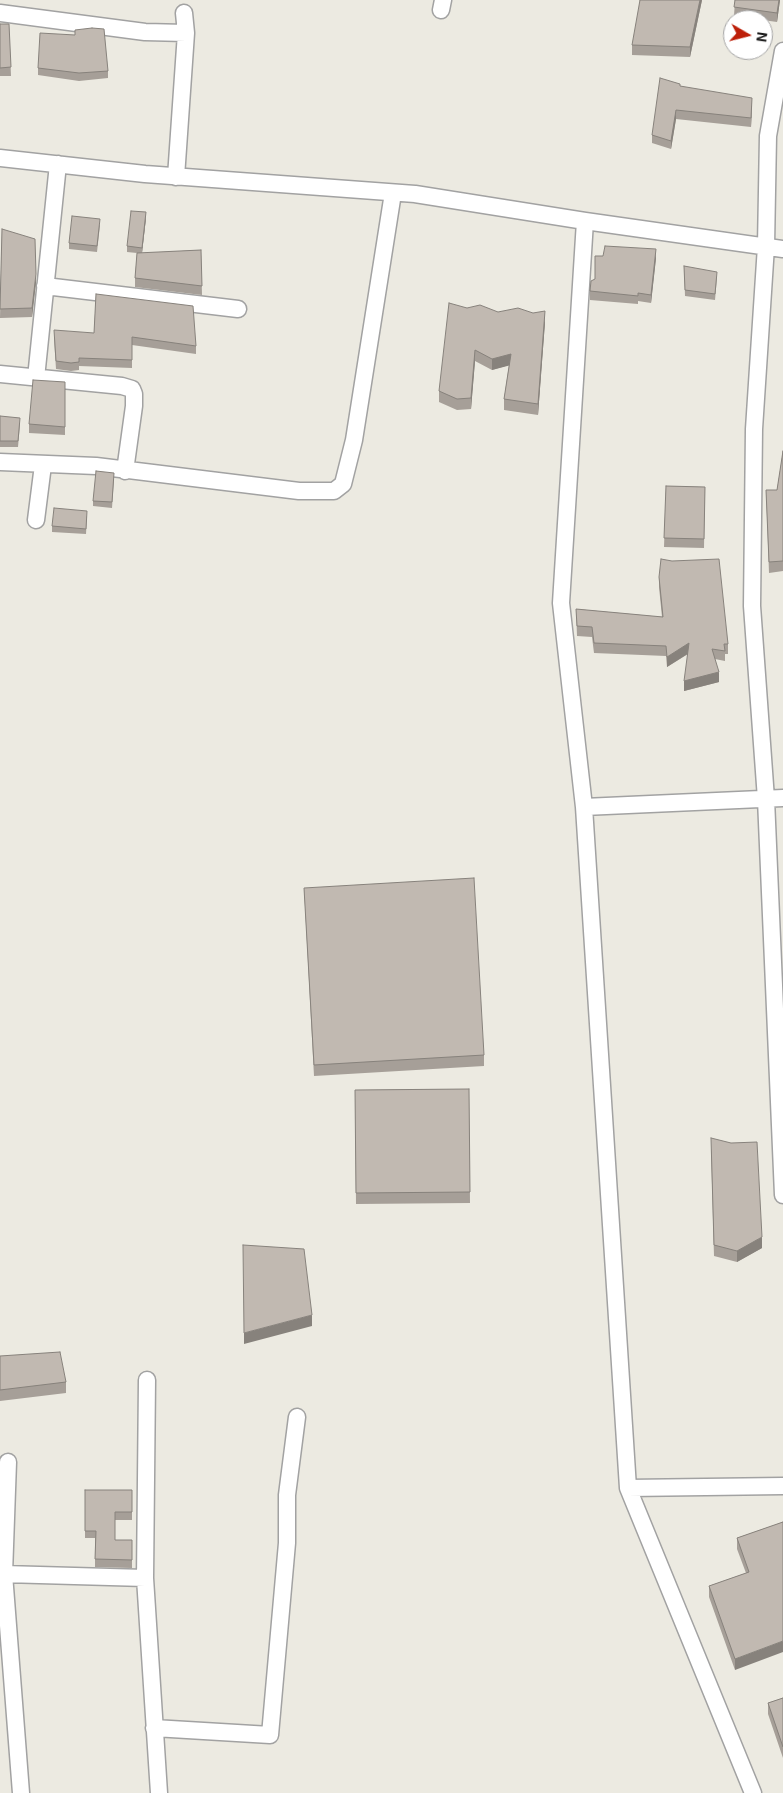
<!DOCTYPE html>
<html>
<head>
<meta charset="utf-8">
<style>
	body { margin:0 }
	#map { position:relative; width:783px; height:1793px; overflow:hidden; background:#eceae1; font-family:"Exo 2",sans-serif }
	canvas { display:block }
	.north { position:absolute; left:723px; top:10px; width:50px; height:50px; box-sizing:border-box; background:#fff; border:1px solid #a4a4a4; border-radius:50%; rotate:98deg; font-size:14px; font-weight:700; line-height:20px; text-align:center; color:#1b1b1b }
	.north::after { content:''; display:block; margin:auto; width:18px; height:22px; background:#bd1f09; clip-path:polygon(50% 0,100% 100%,50% 72%,0 100%) }
</style>
</head>
<body>
<div id="map">
<canvas width="783" height="1793"></canvas>
<div class="north">N</div>
</div>
<script>
const g = document.querySelector('canvas').getContext('2d');
g.lineJoin = 'round';
const toPath = rows => new Path2D(rows.map(r => 'M' + r).join(''));
function trace(path, color, width, dash) { g.strokeStyle = color; g.lineWidth = width; g.lineCap = dash ? 'butt' : 'round'; g.setLineDash(dash || []); g.stroke(path); }
function fill(path, color) { g.fillStyle = color; g.fill(path, 'evenodd'); }
const minor = toPath([
	[441,10,443,0],
	[0,13,145,32,186,33],
	[783,51,768,136,766,246,754,429,752,606,766,799,783,1195],
	[0,158,145,174,415,194,585,221,783,249],
	[176,177,186,33,184,13],
	[585,221,561,603,584,807,628,1488,753,1793],
	[45,286,238,309],
	[0,374,122,386,132,389,134,394,134,406,125,471],
	[36,378,58,164],
	[0,462,96,466,299,491,334,491,343,484,354,440,393,193],
	[36,520,43,465],
	[584,807,783,798],
	[628,1488,783,1486],
	[0,1575,4,1574,8,1462],
	[145,1578,147,1380],
	[154,1728,270,1735,287,1543,287,1495,297,1417],
	[21,1793,4,1574,145,1578,159,1793]
]);
trace(minor, '#a2a2a2', 19);
trace(minor, '#fff', 16);
fill(toPath([
	[702,0,690,57,632,55,632,45],
	[735,0,780,0,777,22,734,16],
	[0,24,9,24,11,76,0,76],
	[75,30,108,71,108,78,79,81,38,75,38,68,75,35],
	[680,86,752,106,751,127,676,119,671,149,652,143,652,135],
	[146,218,142,253,201,250,202,295,135,287,135,278,137,253,127,252,127,246],
	[100,225,97,252,69,249,69,243],
	[2,229,36,282,32,317,0,318],
	[656,258,651,303,638,301,638,304,590,300,590,291,595,279],
	[684,266,717,277,715,300,685,296],
	[96,294,196,346,196,354,132,345,132,368,79,366,79,370,71,371,56,369,54,338,94,333],
	[467,308,498,312,545,322,538,415,504,410,504,399,509,365,492,370,475,361,471,409,457,410,439,402,439,391],
	[65,382,65,435,29,433,29,424],
	[0,416,20,424,18,447,0,447],
	[783,451,783,571,769,573,766,490,777,490],
	[114,478,112,508,93,506,93,501],
	[666,486,705,487,704,548,664,547],
	[87,516,86,534,52,532,52,526],
	[659,577,728,644,728,654,725,654,725,661,715,659,719,682,684,691,688,654,667,667,666,656,594,653,592,637,577,636,576,609,662,617,659,587],
	[304,888,484,1055,484,1066,314,1076],
	[469,1089,470,1203,356,1204,355,1090],
	[711,1149,762,1248,737,1262,714,1256],
	[0,1356,66,1382,66,1393,0,1401],
	[85,1490,132,1490,132,1520,115,1520,115,1540,132,1540,132,1568,95,1567,95,1538,85,1538],
	[783,1522,735,1670,709,1597,709,1586,746,1573,737,1549,737,1538],
	[783,1698,783,1758,768,1714,768,1703]
]), '#a69f98');
fill(toPath([
	[700,0,702,0,690,57,690,47],
	[779,0,780,0,777,22,777,13],
	[752,98,752,106,751,127,751,118],
	[676,110,676,119,671,149,671,141],
	[146,212,146,218,142,253,142,248],
	[656,249,656,258,651,303,651,295],
	[36,274,36,282,32,317,32,308],
	[545,311,545,322,538,415,538,404],
	[475,350,475,361,471,409,471,398],
	[511,354,511,365,492,370,492,359],
	[689,643,689,653,667,667,667,657],
	[719,672,719,682,684,691,684,681],
	[762,1237,762,1248,737,1262,737,1251],
	[312,1315,312,1326,244,1344,244,1333],
	[783,1641,783,1652,735,1670,735,1659]
]), '#87827c');
const building = toPath([
	[640,0,700,0,690,47,632,45,640,0],
	[735,0,779,0,777,13,734,7,735,0],
	[0,24,9,24,11,67,0,68,0,24],
	[92,28,104,29,108,71,79,73,38,68,40,33,75,35,75,30,92,28],
	[660,78,680,84,680,86,752,98,751,118,676,110,671,141,652,135,660,78],
	[131,211,146,212,142,248,127,246,131,211],
	[72,216,100,219,97,246,69,243,72,216],
	[2,229,35,239,36,274,32,308,0,309,2,229],
	[605,246,656,249,651,295,638,293,638,296,590,291,591,281,595,279,595,256,603,256,605,246],
	[201,250,202,286,135,278,137,253,201,250],
	[684,266,717,272,715,294,685,290,684,266],
	[96,294,193,306,196,346,132,337,132,360,79,358,79,362,71,363,56,361,54,330,94,333,96,294],
	[449,303,467,308,480,305,498,312,518,308,533,313,545,311,538,404,504,399,511,354,492,359,475,350,471,398,457,399,439,391,449,303],
	[33,380,65,382,65,427,29,424,33,380],
	[0,416,20,418,18,441,0,441,0,416],
	[783,451,783,561,769,562,766,490,777,490,783,451],
	[96,471,114,473,112,502,93,501,96,471],
	[666,486,705,487,704,539,664,538,666,486],
	[54,508,87,511,86,529,52,526,54,508],
	[661,559,672,561,719,559,728,644,724,644,725,651,712,649,719,672,684,681,689,643,667,657,666,646,594,643,592,627,577,626,576,609,663,617,659,577,661,559],
	[474,878,484,1055,314,1065,304,888,474,878],
	[469,1089,470,1192,356,1193,355,1090,469,1089],
	[711,1138,731,1143,757,1142,762,1237,737,1251,714,1245,711,1138],
	[243,1245,304,1249,312,1315,244,1333,243,1245],
	[60,1352,66,1382,0,1390,0,1356,60,1352],
	[85,1490,132,1490,132,1512,115,1512,115,1540,132,1540,132,1560,95,1559,96,1531,85,1531,85,1490],
	[783,1522,783,1641,735,1659,709,1586,749,1572,737,1538,783,1522],
	[783,1698,783,1747,768,1703,783,1698]
]);
fill(building, '#c1b9b1');
trace(building, '#87827c', 1);
</script>
</body>
</html>
